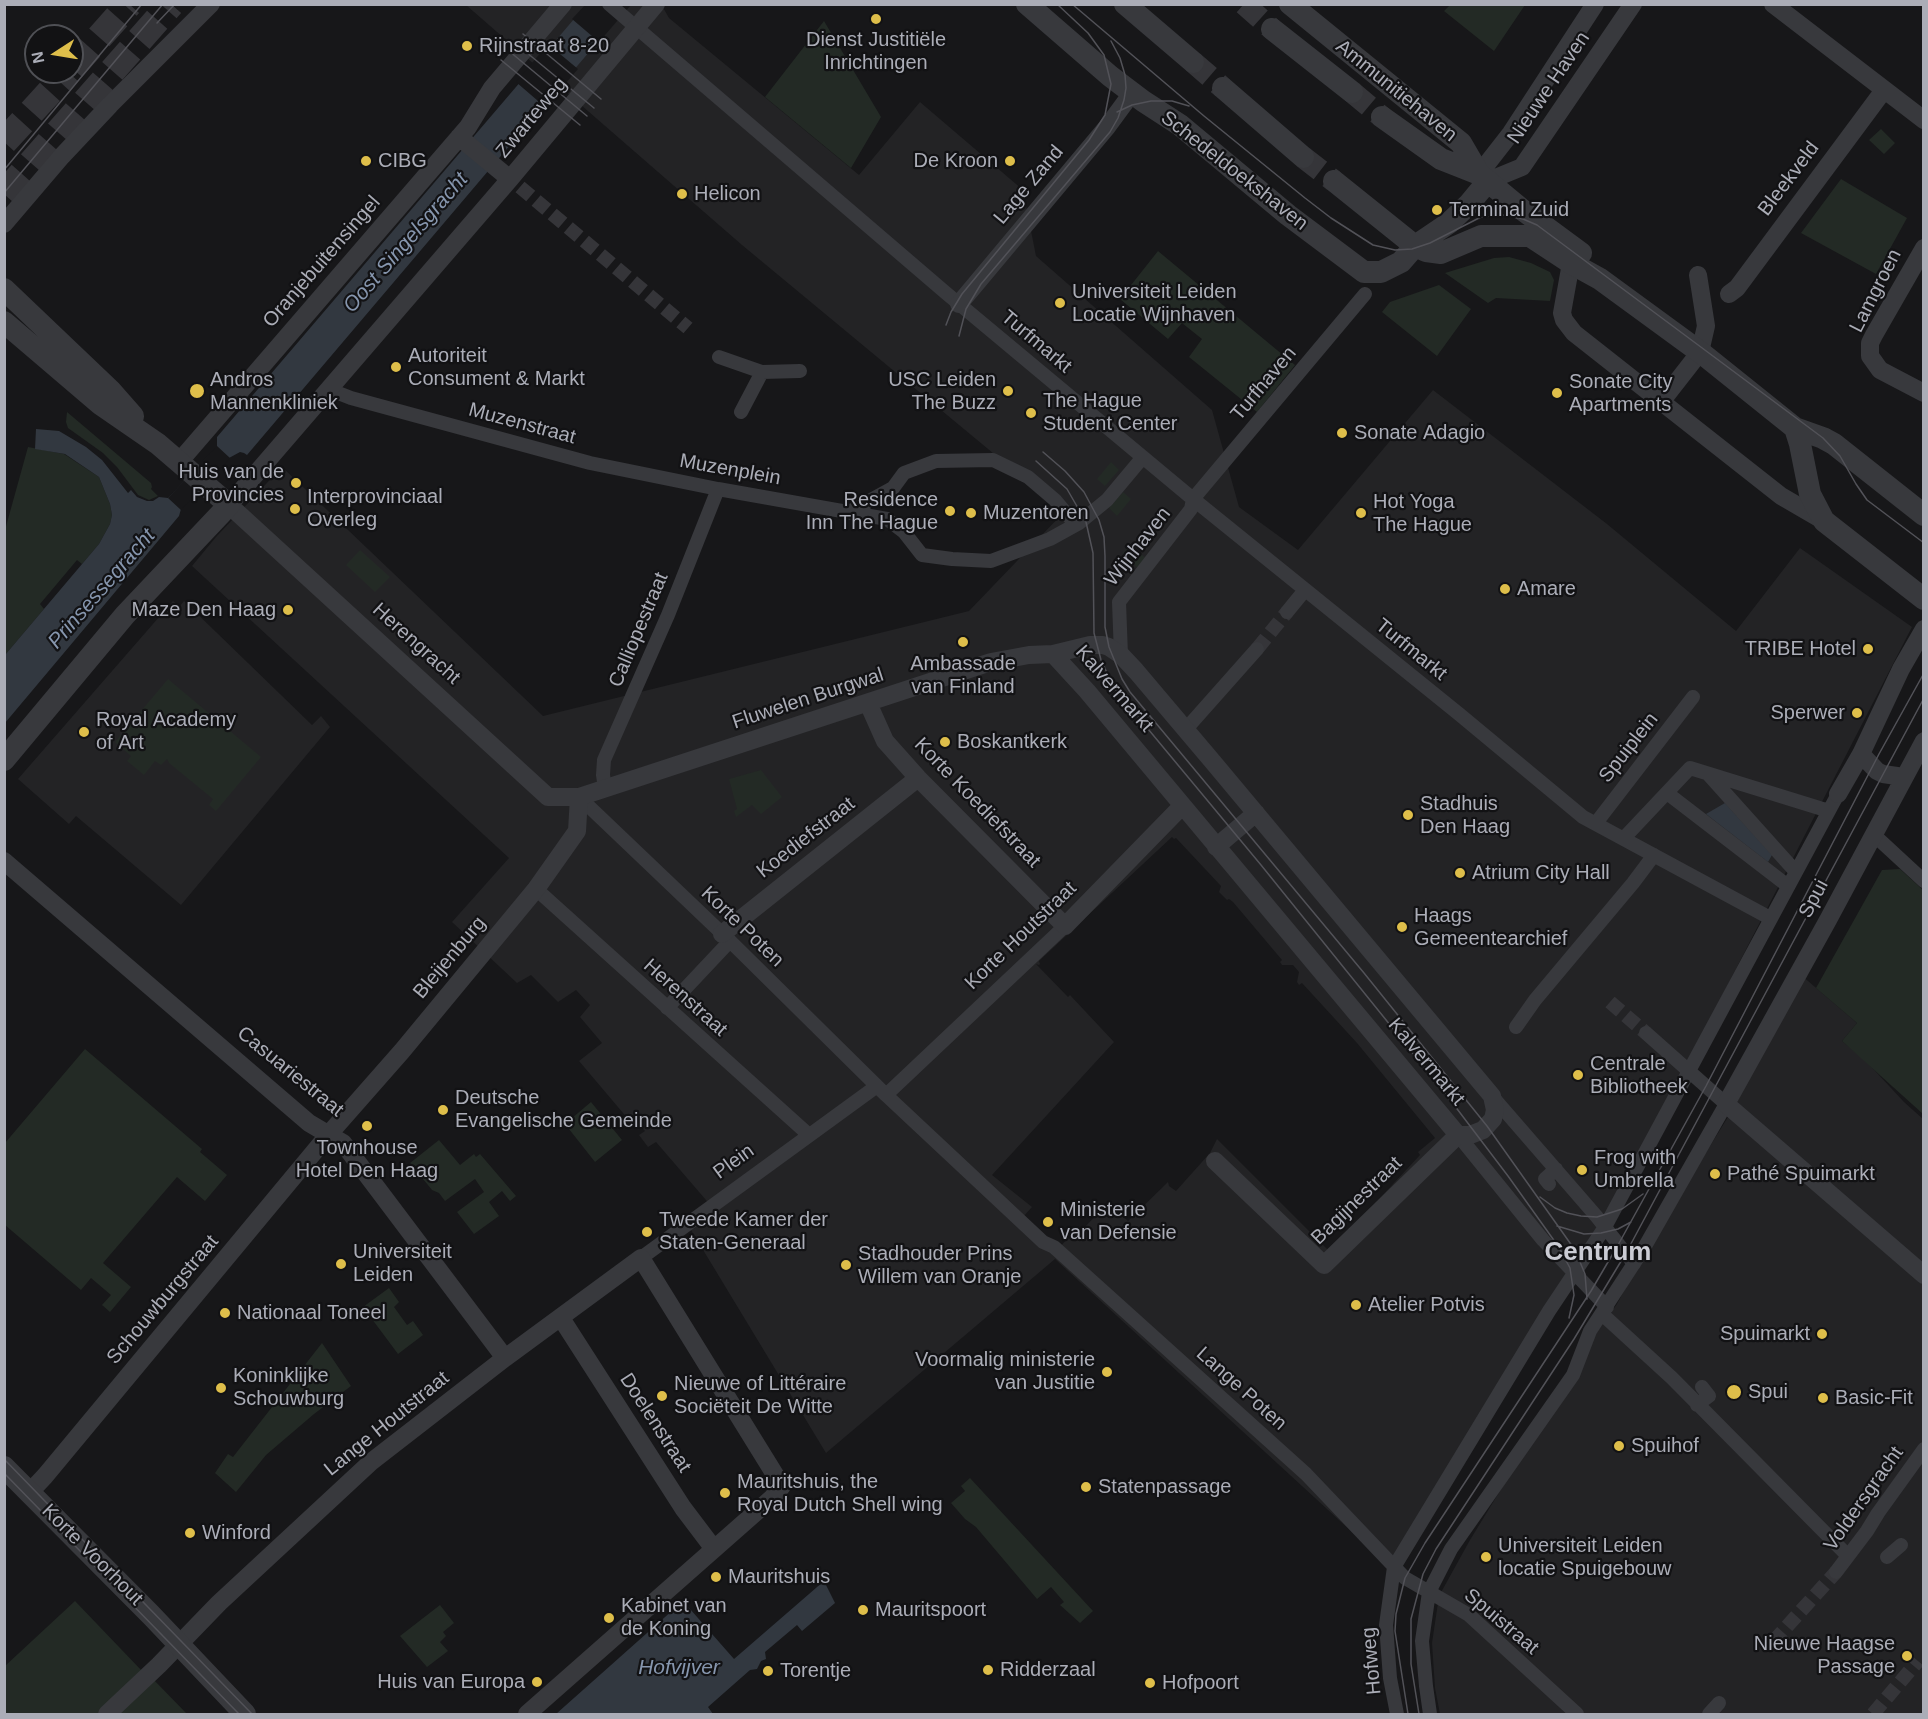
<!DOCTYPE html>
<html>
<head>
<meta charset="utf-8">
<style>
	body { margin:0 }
	#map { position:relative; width:1928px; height:1719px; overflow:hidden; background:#171719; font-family:Helvetica,sans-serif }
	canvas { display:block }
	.frame { position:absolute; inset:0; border:6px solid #abadb7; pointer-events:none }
	.north { position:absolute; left:24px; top:24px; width:60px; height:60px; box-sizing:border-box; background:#121214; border:2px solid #4f5055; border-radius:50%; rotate:258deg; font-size:16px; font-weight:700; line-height:24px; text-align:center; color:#abadb7 }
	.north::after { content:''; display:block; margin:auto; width:21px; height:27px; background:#debe4a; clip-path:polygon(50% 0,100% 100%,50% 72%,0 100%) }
</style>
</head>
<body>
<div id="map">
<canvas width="1928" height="1719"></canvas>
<div class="frame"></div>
<div class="north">N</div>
</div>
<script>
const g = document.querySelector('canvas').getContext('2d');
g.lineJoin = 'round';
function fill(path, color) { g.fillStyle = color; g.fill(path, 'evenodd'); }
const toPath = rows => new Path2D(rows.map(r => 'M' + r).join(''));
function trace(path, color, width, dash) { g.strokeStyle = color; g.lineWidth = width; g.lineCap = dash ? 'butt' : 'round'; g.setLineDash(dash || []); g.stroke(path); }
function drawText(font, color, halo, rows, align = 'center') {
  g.font = font + ' Helvetica,sans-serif'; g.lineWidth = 4.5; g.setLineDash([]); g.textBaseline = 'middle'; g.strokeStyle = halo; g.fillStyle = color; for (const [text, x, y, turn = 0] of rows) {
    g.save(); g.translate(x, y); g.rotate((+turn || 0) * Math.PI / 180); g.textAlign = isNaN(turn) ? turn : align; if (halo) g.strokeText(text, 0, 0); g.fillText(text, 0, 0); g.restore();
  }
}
fill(toPath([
	[661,4,669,18,859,175,920,102,1023,190,1036,256,1212,410,1239,507,1298,550,1433,390,1607,524,1736,631,1800,548,1912,627,1670,1097,1577,1265,1389,1566,1055,1259,826,1453,688,1225,712,1207,656,1142,648,1147,639,1135,645,1131,638,1123,634,1126,579,1061,602,1043,580,1017,590,1005,576,990,558,1002,531,975,517,983,452,922,509,858,192,566,216,537,282,467,543,716,969,611,1064,512,742,245,466,5],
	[1172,837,1174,839,1176,838,1221,886,1219,892,1227,900,1229,899,1233,902,1282,960,1280,962,1282,965,1293,965,1299,972,1297,982,1299,985,1302,983,1357,1043,1435,1138,1418,1152,1420,1155,1330,1252,1217,1139,1210,1153,1176,1191,1169,1186,1168,1182,1128,1221,1108,1203,1082,1230,1078,1227,1058,1249,1023,1217,1032,1207,992,1175,1114,1042,1070,995,1068,997,1036,964,1039,965,1040,964,1039,961],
	[173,601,180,606,184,601,312,725,321,716,330,727,181,905,76,816,69,824,18,779],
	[1801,975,1857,1023,1842,1041,1864,1059,1904,1102,1923,1119,1923,1714,1440,1714,1435,1688,1432,1643,1439,1596,1470,1540,1599,1329,1617,1304,1644,1253,1736,1104]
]), '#232325');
fill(toPath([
	[1450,5,1450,4,1525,5,1494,51,1444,11],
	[824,21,881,117,851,168,765,97],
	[1881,129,1895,143,1884,154,1869,140],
	[1841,179,1907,218,1876,274,1801,233],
	[1158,251,1295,365,1257,412,1189,357,1202,339,1182,323,1168,339,1120,299],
	[1509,257,1531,263,1550,272,1554,280,1550,301,1496,298,1488,303,1445,273,1494,258],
	[1439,285,1471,309,1437,356,1382,312,1390,302],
	[67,412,151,483,152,487,151,489,158,496,149,500,138,495,117,467,103,453,68,428,66,422],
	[28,447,64,454,99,477,110,504,112,515,110,524,99,544,82,564,77,560,40,604,44,609,5,655,5,530],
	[1111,462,1119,470,1105,486,1097,479],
	[1123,492,1131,499,1117,516,1109,508],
	[1130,545,1147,559,1139,569,1122,554],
	[360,550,390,577,375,592,346,565],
	[168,679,261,757,216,811,209,805,213,799,169,763,167,759,161,765,155,761,144,775,127,761,131,756,115,742],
	[761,770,782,797,761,814,752,805,736,817,734,811,737,809,729,779],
	[1900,869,1923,890,1923,1114,1842,1041,1857,1023,1816,988,1882,870],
	[85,1049,202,1149,200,1152,227,1175,205,1201,177,1177,103,1263,131,1287,110,1312,102,1305,111,1295,91,1278,81,1290,5,1225,5,1143],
	[591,1102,622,1140,595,1162,565,1124],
	[439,1140,460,1165,474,1154,476,1157,480,1154,516,1196,510,1201,502,1191,489,1202,499,1216,474,1234,457,1212,484,1192,475,1179,445,1201,439,1193,432,1190,410,1163],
	[389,1288,399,1302,394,1307,407,1325,413,1321,423,1335,398,1354,363,1307],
	[322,1343,351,1386,314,1414,266,1455,236,1492,215,1473,228,1454,233,1457],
	[970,1478,1093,1611,1080,1623,1060,1605,1064,1602,1051,1587,1037,1599,976,1527,965,1519,951,1503,965,1491,961,1486],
	[75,1601,142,1671,152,1678,187,1714,5,1714,5,1666],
	[440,1605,454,1623,443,1632,446,1636,440,1642,448,1651,427,1667,400,1636]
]), '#232a25');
fill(toPath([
	[586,5,629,5,247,455,244,453,240,452,229,458,181,509,179,516,5,723,5,655,99,544,110,524,112,515,110,504,99,477,65,454,35,449,36,429,59,431,86,447,102,460,128,493,131,490,137,497,147,501,153,501,159,497,168,498,217,447,217,437],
	[1725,803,1772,855,1768,862,1706,814],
	[824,1581,835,1603,802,1631,797,1625,765,1652,766,1659,761,1661,757,1669,750,1670,708,1707,713,1714,556,1714,683,1601,734,1659]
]), '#323840');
fill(toPath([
	[585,5,631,5,599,42,572,19],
	[548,44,578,69,545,107,516,82],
	[217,446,230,458,181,510,168,498]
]), '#171719');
trace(toPath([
	[520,187,688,328],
	[1257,649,1287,612],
	[1610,1002,1646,1033],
	[1773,1642,1836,1572],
	[1873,1714,1918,1661]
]), '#353539', 14, [14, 7]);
trace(toPath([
	[1244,4,1272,29],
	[1193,62,1223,88],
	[1352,92,1382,117],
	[1303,157,1334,181]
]), '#353539', 22, [22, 11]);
trace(toPath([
	[72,68,129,4],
	[4,142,68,72],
	[4,194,171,4]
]), '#353539', 27, [27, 14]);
trace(toPath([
	[609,4,946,293,1193,499,1459,714,1583,817,1770,918],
	[719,357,762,372,741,412],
	[762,372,800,371],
	[328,389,351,398,590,463,718,489,887,519,904,532,922,555,952,559,991,561,1050,539,1079,523,1107,500,1143,457],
	[851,511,893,488,904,473,936,461,993,460,1028,477,1055,500,1071,519,1079,523],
	[1287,612,1305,590],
	[1121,655,1119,602,1191,509,1193,499,1365,294],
	[1186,729,1257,649],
	[1709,775,1796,872],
	[605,788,603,775,604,760,668,615,718,489],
	[1667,793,1788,886],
	[579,797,730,941,886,1095,1043,1242,1054,1247,1306,1474,1405,1578,1469,1615,1577,1714],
	[1596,823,1693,697],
	[1873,834,1924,881],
	[1624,838,1690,768,1829,811],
	[536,889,809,1135],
	[667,1008,730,941],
	[1516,1027,1535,1000,1633,883,1654,855],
	[886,1095,1065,926],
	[1492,1096,1597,1217,1634,1264],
	[1458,1135,1543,1240,1607,1307],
	[1549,1184,1545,1179,1556,1169],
	[641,1258,877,1086],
	[1602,1314,1672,1378,1848,1556],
	[1697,1405,1709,1396,1702,1387],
	[1887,1557,1901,1545],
	[1836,1572,1867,1531,1878,1513,1924,1449],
	[1397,1714,1390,1678,1386,1625,1394,1567,1549,1311,1605,1227,1838,794],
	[1430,1714,1426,1686,1422,1641,1429,1592,1451,1549,1573,1375,1590,1331,1644,1248,1726,1104,1646,1033],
	[1709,1714,1719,1703]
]), '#38393d', 14);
trace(toPath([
	[656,4,510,179,229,505,548,797,579,797,991,662,1029,655,1053,654,1090,645,1103,645,1109,647,1121,655,1136,671,1213,762,1492,1096,1495,1110,1493,1119,1483,1130,1470,1135,1458,1135,1324,1265,1215,1161],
	[1773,4,1924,120],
	[459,137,510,179],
	[1479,174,1511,133,1595,4],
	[1488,181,1522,167,1633,4],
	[4,224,62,156,110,105,211,4],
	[1924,248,1874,335,1870,343,1870,356,1880,370,1924,393],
	[1571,263,1562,313,1564,320,1574,333,1781,496,1824,521],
	[1729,294,1737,288,1884,90],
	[959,304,1107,127,1132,93],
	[1661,402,1700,352,1706,326,1698,275],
	[179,462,468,127,492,88,563,4],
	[1053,654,1087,691,1458,1135],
	[868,703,885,741,918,778,1065,926,1182,806],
	[1924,741,1828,920,1726,1104,1924,1275],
	[1861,754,1877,771,1883,774,1904,777],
	[1838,794,1861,754,1901,669,1924,629],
	[1216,847,1256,813],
	[4,861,309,1123,343,1143,505,1358],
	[722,934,918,778],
	[561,1318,683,1508,714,1549],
	[29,1493,45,1476,329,1134,402,1051,536,889,577,831,579,797],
	[107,1714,159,1665,219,1603,371,1462,505,1358,641,1258,782,1486,772,1498,527,1714]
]), '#38393d', 18);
trace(toPath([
	[1027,4,1110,76,1143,101,1180,125,1288,215,1364,272,1381,272,1401,262,1415,246,1449,223,1469,204,1488,181],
	[1125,4,1193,62],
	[1290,4,1461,143,1479,174,1520,208,1581,253],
	[1272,29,1352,92],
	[1223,88,1303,157],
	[1382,117,1441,159,1479,174],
	[1334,181,1415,246,1426,251,1441,253,1481,236,1530,236,1571,263,1600,279,1704,355,1795,428,1823,438,1834,444,1924,515],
	[4,289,111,391,133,416],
	[4,322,100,404,158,444,229,505,125,615,4,760],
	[1795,428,1800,444,1810,494,1824,521,1924,599],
	[4,1467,151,1615,245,1714]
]), '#38393d', 22);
trace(toPath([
	[1072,4,1204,116,1305,198,1331,218,1373,245,1395,250,1412,249,1430,243,1481,217,1503,215,1523,219,1537,225,1823,438,1840,456,1856,484,1867,500,1924,543],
	[157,23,175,4],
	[523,34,601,99],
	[515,43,594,108],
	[509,51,587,116],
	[501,60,580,125],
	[1117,112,1132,105,1151,101,1172,101,1189,106],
	[4,170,142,4],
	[4,193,163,4],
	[946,325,951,312,962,294,1089,140,1105,115,1111,84,1104,55,1088,33,1057,4],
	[959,336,966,309,981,284,1110,132,1118,118,1124,100,1126,88,1125,75,1120,58,1111,41],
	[1043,452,1065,471,1084,492,1099,520,1104,537,1105,556,1105,627,1109,647,1122,679,1130,692,1364,973,1487,1126,1575,1250,1585,1274,1587,1299],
	[1036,461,1067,489,1086,522,1093,553,1094,633,1101,660,1114,688,1261,865,1445,1093,1508,1176,1558,1246,1570,1268,1574,1295,1569,1318],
	[1540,1197,1555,1208,1567,1213,1581,1216,1597,1217,1622,1209,1643,1194],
	[1557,1226,1584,1234,1601,1233,1618,1229,1631,1222],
	[4,1459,252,1714],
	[4,1473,239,1714],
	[1408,1714,1395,1631,1396,1614,1405,1578,1425,1543,1591,1291,1618,1245,1706,1086,1879,754,1924,673],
	[1419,1714,1411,1664,1411,1619,1423,1574,1436,1549,1574,1339,1626,1253,1924,698]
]), '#525258', 1.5);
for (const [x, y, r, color] of [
	[876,19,6,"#debe4a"],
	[467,46,6,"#debe4a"],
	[366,161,6,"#debe4a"],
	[1010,161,6,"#debe4a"],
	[682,194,6,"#debe4a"],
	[1437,210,6,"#debe4a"],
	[1060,303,6,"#debe4a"],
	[396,367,6,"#debe4a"],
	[197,391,8,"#debe4a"],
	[1008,391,6,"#debe4a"],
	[1557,393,6,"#debe4a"],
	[1031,413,6,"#debe4a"],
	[1342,433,6,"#debe4a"],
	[296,483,6,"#debe4a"],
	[295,509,6,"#debe4a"],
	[950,511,6,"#debe4a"],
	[971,513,6,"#debe4a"],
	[1361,513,6,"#debe4a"],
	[1505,589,6,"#debe4a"],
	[288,610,6,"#debe4a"],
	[963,642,6,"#debe4a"],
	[1868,649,6,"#debe4a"],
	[1857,713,6,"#debe4a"],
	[84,732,6,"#debe4a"],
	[945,742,6,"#debe4a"],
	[1408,815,6,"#debe4a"],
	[1460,873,6,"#debe4a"],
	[1402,927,6,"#debe4a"],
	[1578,1075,6,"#debe4a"],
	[443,1110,6,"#debe4a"],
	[367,1126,6,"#debe4a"],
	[1582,1170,6,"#debe4a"],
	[1715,1174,6,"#debe4a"],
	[1048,1222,6,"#debe4a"],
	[647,1232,6,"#debe4a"],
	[341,1264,6,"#debe4a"],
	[846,1265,6,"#debe4a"],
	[1356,1305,6,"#debe4a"],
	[225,1313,6,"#debe4a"],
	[1822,1334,6,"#debe4a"],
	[1107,1372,6,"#debe4a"],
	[221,1388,6,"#debe4a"],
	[1734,1392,8,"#debe4a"],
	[662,1396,6,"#debe4a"],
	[1823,1398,6,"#debe4a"],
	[1619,1446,6,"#debe4a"],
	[1086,1487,6,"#debe4a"],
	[725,1493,6,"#debe4a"],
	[190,1533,6,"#debe4a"],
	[1486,1557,6,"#debe4a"],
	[716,1577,6,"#debe4a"],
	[863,1610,6,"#debe4a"],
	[609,1618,6,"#debe4a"],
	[1907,1656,6,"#debe4a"],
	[988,1670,6,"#debe4a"],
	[768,1671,6,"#debe4a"],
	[537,1682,6,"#debe4a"],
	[1150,1683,6,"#debe4a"]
]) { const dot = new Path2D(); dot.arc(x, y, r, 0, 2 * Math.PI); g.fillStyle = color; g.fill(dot); trace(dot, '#121214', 2); }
drawText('20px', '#abadb7', '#121214', [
	["Dienst Justitiële",876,40,"center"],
	["Inrichtingen",876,63,"center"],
	["Rijnstraat 8-20",479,46],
	["CIBG",378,161],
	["De Kroon",998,161,"right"],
	["Helicon",694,194],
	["Terminal Zuid",1449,210],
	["Universiteit Leiden",1072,292],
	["Locatie Wijnhaven",1072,315],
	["Autoriteit",408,356],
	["Consument & Markt",408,379],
	["Andros",210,380],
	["Mannenkliniek",210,403],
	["USC Leiden",996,380,"right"],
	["The Buzz",996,403,"right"],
	["Sonate City",1569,382],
	["Apartments",1569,405],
	["The Hague",1043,401],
	["Student Center",1043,424],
	["Sonate Adagio",1354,433],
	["Huis van de",284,472,"right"],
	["Provincies",284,495,"right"],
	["Interprovinciaal",307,497],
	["Overleg",307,520],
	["Residence",938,500,"right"],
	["Inn The Hague",938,523,"right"],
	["Hot Yoga",1373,502],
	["The Hague",1373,525],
	["Muzentoren",983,513],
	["Amare",1517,589],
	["Maze Den Haag",276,610,"right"],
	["TRIBE Hotel",1856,649,"right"],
	["Ambassade",963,664,"center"],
	["van Finland",963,687,"center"],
	["Sperwer",1845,713,"right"],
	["Royal Academy",96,720],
	["of Art",96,743],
	["Boskantkerk",957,742],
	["Stadhuis",1420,804],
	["Den Haag",1420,827],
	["Atrium City Hall",1472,873],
	["Haags",1414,916],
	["Gemeentearchief",1414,939],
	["Centrale",1590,1064],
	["Bibliotheek",1590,1087],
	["Deutsche",455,1098],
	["Evangelische Gemeinde",455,1121],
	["Townhouse",367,1148,"center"],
	["Hotel Den Haag",367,1171,"center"],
	["Frog with",1594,1158],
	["Umbrella",1594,1181],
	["Pathé Spuimarkt",1727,1174],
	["Ministerie",1060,1210],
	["van Defensie",1060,1233],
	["Tweede Kamer der",659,1220],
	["Staten-Generaal",659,1243],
	["Universiteit",353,1252],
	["Leiden",353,1275],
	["Stadhouder Prins",858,1254],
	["Willem van Oranje",858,1277],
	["Atelier Potvis",1368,1305],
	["Nationaal Toneel",237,1313],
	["Spuimarkt",1810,1334,"right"],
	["Voormalig ministerie",1095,1360,"right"],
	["van Justitie",1095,1383,"right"],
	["Koninklijke",233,1376],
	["Schouwburg",233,1399],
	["Nieuwe of Littéraire",674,1384],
	["Sociëteit De Witte",674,1407],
	["Spui",1748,1392],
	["Basic-Fit",1835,1398],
	["Spuihof",1631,1446],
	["Mauritshuis, the",737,1482],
	["Royal Dutch Shell wing",737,1505],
	["Statenpassage",1098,1487],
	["Winford",202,1533],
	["Universiteit Leiden",1498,1546],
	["locatie Spuigebouw",1498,1569],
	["Mauritshuis",728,1577],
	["Kabinet van",621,1606],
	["de Koning",621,1629],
	["Mauritspoort",875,1610],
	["Nieuwe Haagse",1895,1644,"right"],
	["Passage",1895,1667,"right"],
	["Ridderzaal",1000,1670],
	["Torentje",780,1671],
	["Huis van Europa",525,1682,"right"],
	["Hofpoort",1162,1683]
], 'left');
drawText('20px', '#abadb7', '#121214', [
	["Nieuwe Haven",1549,88,-56],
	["Ammunitiehaven",1396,91,39],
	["Zwarteweg",532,118,-50],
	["Schedeldoekshaven",1234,171,38],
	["Bleekveld",1789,179,-53],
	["Lage Zand",1029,185,-50],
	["Oranjebuitensingel",322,262,-49],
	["Lamgroen",1876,291,-63],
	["Turfmarkt",1036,342,40],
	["Turfhaven",1264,384,-50],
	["Muzenstraat",522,424,15],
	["Muzenplein",730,470,10],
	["Wijnhaven",1138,547,-52],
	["Calliopestraat",639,630,-67],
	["Herengracht",416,644,42],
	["Turfmarkt",1411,650,39],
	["Kalvermarkt",1114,689,49],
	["Fluwelen Burgwal",808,699,-18],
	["Spuiplein",1629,748,-52],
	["Korte Koediefstraat",977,803,46],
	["Koediefstraat",806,838,-38],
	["Spui",1814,899,-62],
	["Korte Poten",742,927,44],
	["Korte Houtstraat",1021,936,-44],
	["Bleijenburg",450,958,-50],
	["Herenstraat",685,998,42],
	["Kalvermarkt",1426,1062,50],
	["Casuariestraat",290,1072,39],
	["Plein",734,1162,-36],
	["Bagijnestraat",1357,1201,-44],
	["Schouwburgstraat",163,1300,-50],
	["Lange Poten",1241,1389,42],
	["Doelenstraat",655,1423,57],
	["Lange Houtstraat",387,1424,-39],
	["Voldersgracht",1864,1499,-55],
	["Korte Voorhout",92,1555,45],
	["Spuistraat",1501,1622,40],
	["Hofweg",1372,1661,-95]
]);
drawText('italic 21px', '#8696ae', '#121214', [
	["Oost Singelsgracht",406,243,-49],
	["Prinsessegracht",102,589,-49],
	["Hofvijver",679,1668]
]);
drawText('bold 26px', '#cbccd4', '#121214', [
	["Centrum",1598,1253]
]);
</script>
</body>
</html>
